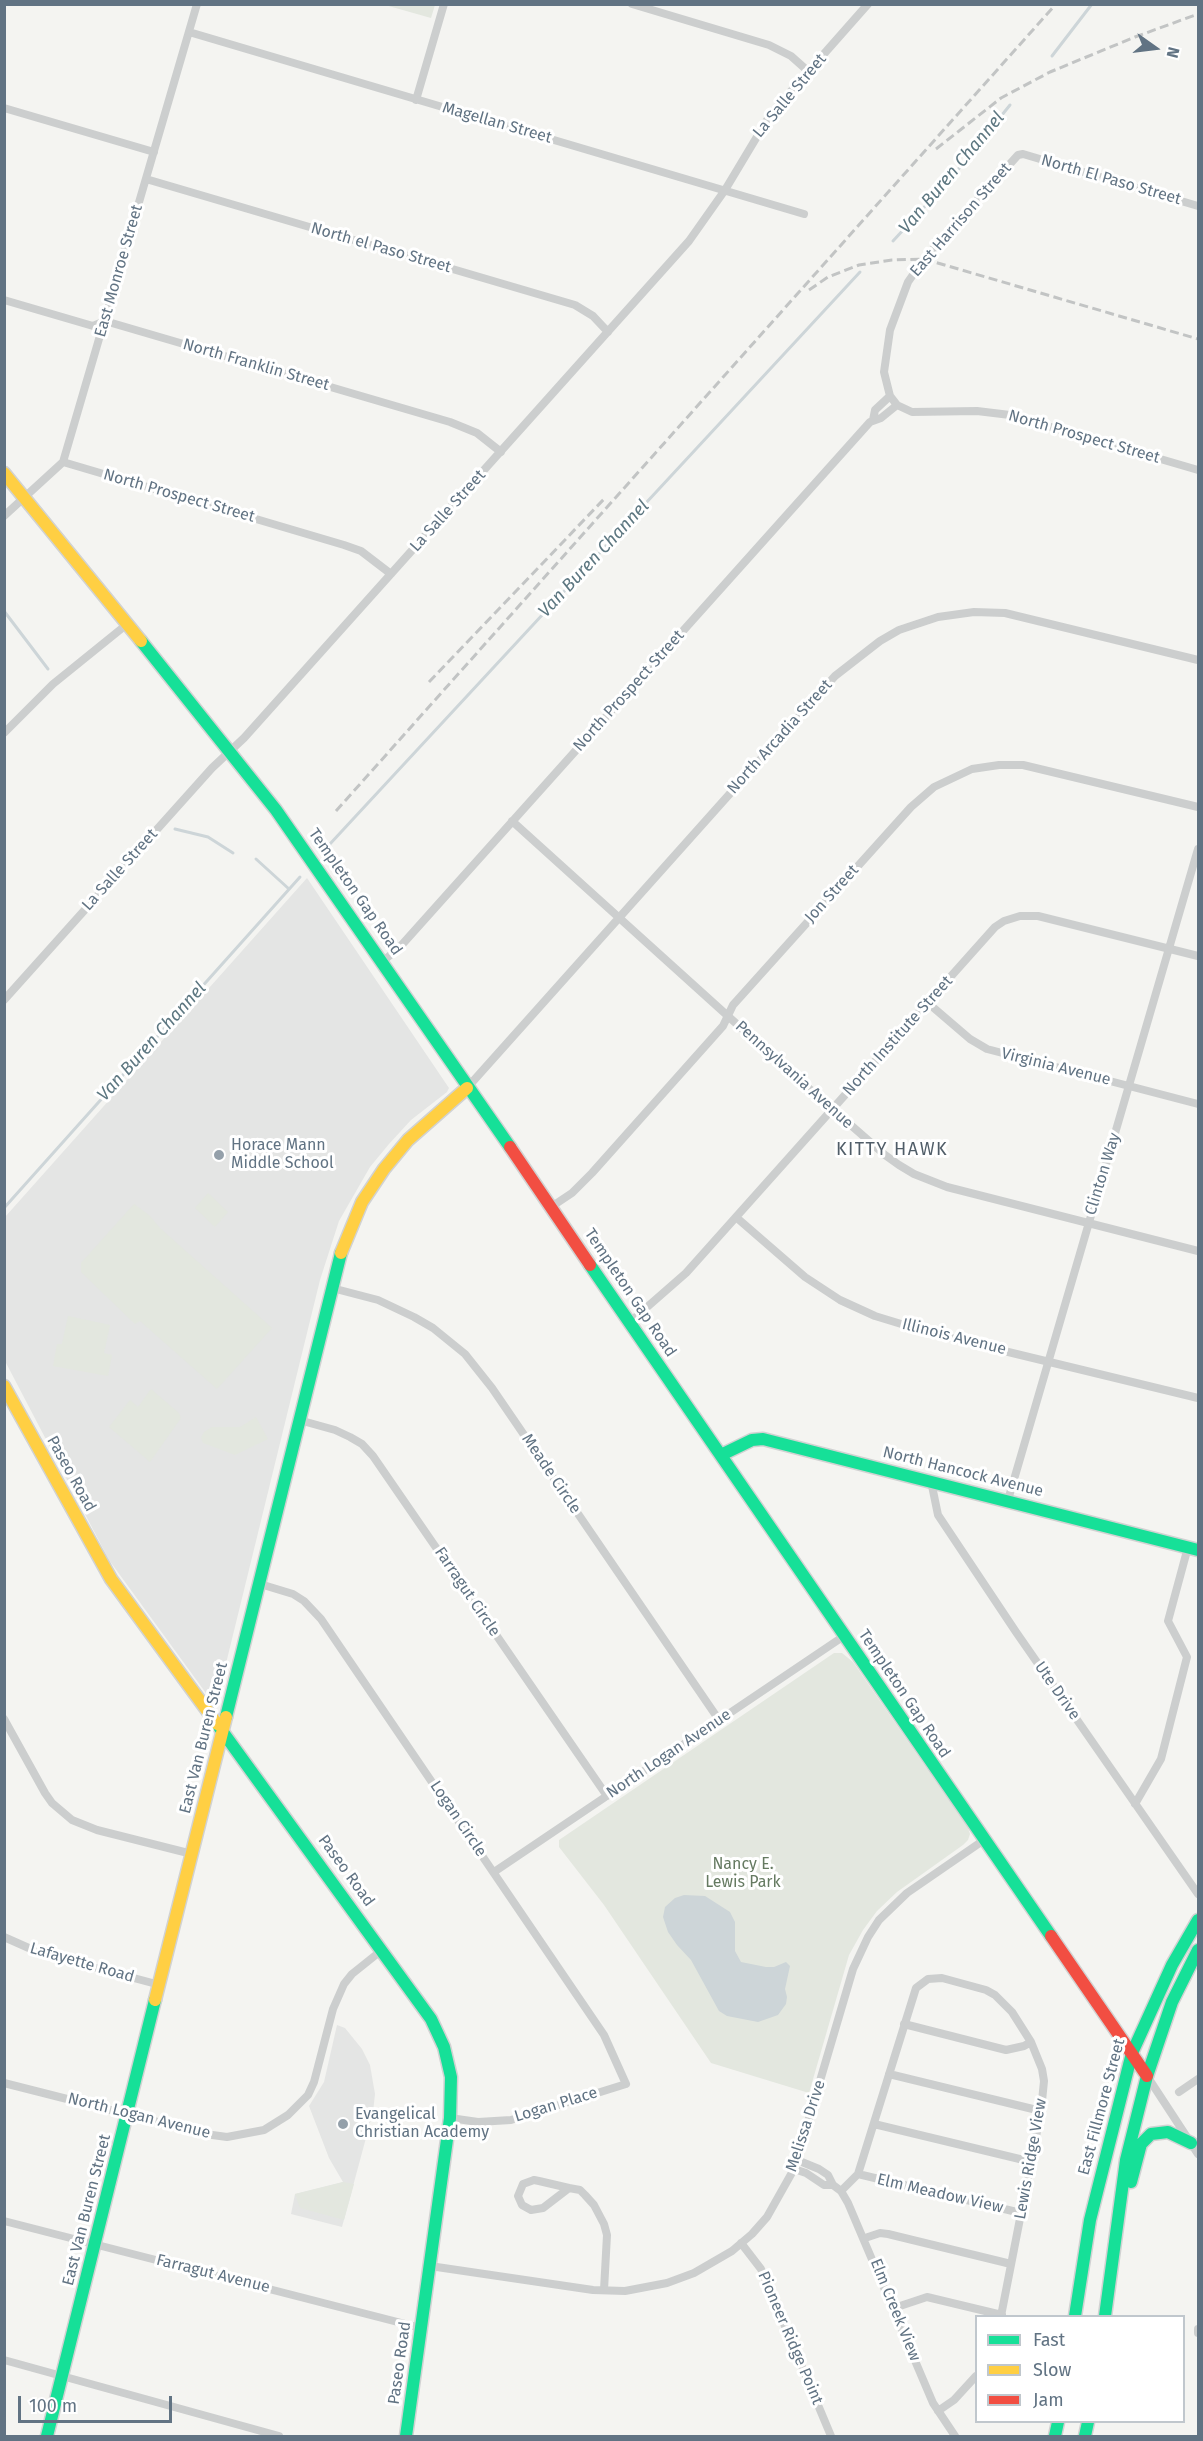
<!DOCTYPE html>
<html>
<head>
<meta charset="utf-8">
<style>
	body { margin:0 }
	#map { position:relative; width:1203px; height:2441px; overflow:hidden; background:#f4f4f1; font-family:"Fira Sans",sans-serif }
	canvas { display:block }
	.frame { position:absolute; inset:0; border:6px solid #617383; pointer-events:none }
	.legend { position:absolute; left:975px; top:2315px; width:210px; height:108px; box-sizing:border-box; background:#fff; border:2px solid #c0c7cd; margin:0; padding:8px 10px; list-style:none; font-size:18px; color:#617383 }
	.legend li { display:flex; align-items:center; gap:12px; height:30px }
	.legend b { width:30px; border:2px solid #c0c7cd }
	.north { position:absolute; left:1125px; top:18px; width:60px; height:60px; -webkit-text-stroke:4px #fff; paint-order:stroke; rotate:104deg; font-size:16px; font-weight:700; line-height:24px; text-align:center; color:#617383 }
	.north::after { content:''; display:block; margin:auto; width:21px; height:27px; background:#617383; clip-path:polygon(50% 0,100% 100%,50% 72%,0 100%) }
	.scale { position:absolute; left:18px; top:2396px; width:154px; height:27px; box-sizing:border-box; border:3px solid #617383; border-top:0; padding-left:8px; font-size:18px; line-height:21px; white-space:nowrap; color:#617383; -webkit-text-stroke:4px #fff; paint-order:stroke }
</style>
</head>
<body>
<div id="map">
<canvas width="1203" height="2441"></canvas>
<div class="frame"></div>
<ul class="legend">
<li><b style="height:8px;background:#16e098"></b>Fast</li>
<li><b style="height:8px;background:#ffcf43"></b>Slow</li>
<li><b style="height:8px;background:#f24e42"></b>Jam</li>
</ul>
<div class="north">N</div>
<div class="scale">100 m</div>
</div>
<script>
const g = document.querySelector('canvas').getContext('2d');
g.lineJoin = 'round';
function fill(path, color) { g.fillStyle = color; g.fill(path, 'evenodd'); }
const toPath = rows => new Path2D(rows.map(r => 'M' + r).join(''));
function trace(path, color, width, dash) { g.strokeStyle = color; g.lineWidth = width; g.lineCap = dash ? 'butt' : 'round'; g.setLineDash(dash || []); g.stroke(path); }
function drawText(font, color, halo, rows, align = 'center') {
  g.font = font + ' "Fira Sans",sans-serif'; g.lineWidth = 6; g.setLineDash([]); g.textBaseline = 'middle'; g.strokeStyle = halo; g.fillStyle = color; for (const [text, x, y, turn = 0] of rows) {
    g.save(); g.translate(x, y); g.rotate((+turn || 0) * Math.PI / 180); g.textAlign = isNaN(turn) ? turn : align; if (halo) g.strokeText(text, 0, 0); g.fillText(text, 0, 0); g.restore();
  }
}
fill(toPath([
	[307,878,449,1088,447,1092,411,1120,389,1144,370,1167,339,1221,320,1280,219,1692,216,1698,211,1700,109,1560,5,1361,5,1217],
	[337,2025,345,2028,362,2049,370,2065,375,2094,373,2112,342,2227,291,2214,295,2194,343,2182,329,2158,309,2106,324,2082]
]), '#e4e5e4');
fill(toPath([
	[385,5,435,5,431,18],
	[208,1193,228,1212,215,1227,195,1208],
	[134,1204,149,1215,160,1228,272,1328,217,1389,140,1321,135,1324,81,1272,81,1263],
	[68,1316,110,1325,104,1353,112,1355,108,1376,53,1366,57,1344,62,1344],
	[151,1389,179,1413,181,1418,150,1462,109,1427,130,1400,138,1407],
	[256,1417,268,1439,235,1455,203,1443,201,1438,204,1432,212,1427,240,1427],
	[834,1653,842,1653,853,1662,968,1828,970,1834,968,1840,963,1845,897,1892,877,1911,863,1930,849,1955,809,2093,711,2063,604,1905,559,1847,559,1840],
	[343,2182,354,2184,344,2220,300,2208,295,2194]
]), '#e3e7df');
fill(toPath([
	[684,1895,705,1896,730,1912,735,1922,735,1951,741,1962,766,1967,774,1967,786,1962,790,1966,785,1989,787,1997,786,2004,778,2015,758,2022,727,2016,719,2011,691,1960,677,1945,668,1932,663,1917,665,1907,675,1898]
]), '#cdd5d8');
trace(toPath([
	[1052,56,1092,4],
	[893,241,952,177,1010,105],
	[4,611,48,669],
	[175,829,208,837,233,853],
	[329,845,860,272],
	[256,859,289,889],
	[4,1208,300,877]
]), '#cdd5d8', 3);
const fast = toPath([
	[141,641,276,810,510,1147],
	[590,1265,1051,1936],
	[721,1455,752,1440,763,1439,1198,1550],
	[226,1717,341,1253],
	[217,1724,431,2019,444,2047,451,2077,450,2118,406,2436],
	[1131,2182,1141,2144,1151,2134,1168,2132,1191,2143],
	[1075,2316,1090,2220,1132,2053,1172,1965,1198,1920],
	[1105,2316,1126,2160,1147,2076,1172,2002,1198,1950],
	[47,2436,155,2000],
	[1055,2436,1058,2422],
	[1085,2436,1088,2422]
]);
const slow = toPath([
	[4,473,141,641],
	[341,1253,362,1202,384,1169,408,1140,467,1088],
	[4,1386,111,1579,217,1724],
	[155,2000,226,1717]
]);
const jam = toPath([
	[510,1147,590,1265],
	[1051,1936,1147,2076]
]);
trace(fast, '#d1d2d2', 15);
trace(slow, '#d1d2d2', 15);
trace(jam, '#d1d2d2', 15);
trace(toPath([
	[632,4,769,45,791,56,809,72],
	[189,32,804,214],
	[416,100,444,4],
	[4,108,154,152],
	[146,179,575,305,593,316,608,332],
	[1198,206,1023,154,1018,155,924,259,908,282,890,330,884,372,890,396,897,405,912,412,977,411,1010,415,1198,470],
	[4,300,93,326,105,321,450,422,477,433,501,452],
	[873,420,875,410,890,396],
	[63,462,344,545,361,551,391,574],
	[4,516,63,462,197,4],
	[4,733,53,684,126,625],
	[512,821,781,1064,885,1155,899,1165,914,1174,947,1187,1198,1251],
	[383,961,399,948,870,422,881,418,897,405],
	[4,1000,212,768,244,738,689,241,725,190,770,115,868,4],
	[928,1003,970,1039,987,1049,1198,1104],
	[467,1088,835,676,880,641,899,630,938,617,974,612,1005,613,1198,660],
	[551,1207,572,1193,592,1173,723,1026,733,1005,911,807,934,787,972,769,999,765,1023,765,1198,807],
	[737,1218,805,1277,840,1300,875,1316,934,1334,1198,1398],
	[332,1288,378,1300,414,1317,433,1328,465,1354,492,1388,719,1720],
	[630,1322,686,1273,995,927,1004,921,1020,916,1038,916,1198,956],
	[299,1420,335,1430,350,1437,362,1444,373,1456,607,1796],
	[931,1481,938,1515,1016,1632,1198,1894],
	[1008,1500,1198,849],
	[260,1584,293,1594,304,1601,321,1619,604,2035,626,2084,511,2120,478,2122,450,2118],
	[4,1719,45,1793,52,1803,72,1820,97,1830,192,1854],
	[1135,1804,1161,1759,1187,1657,1168,1621,1188,1547],
	[494,1872,844,1636],
	[4,1937,40,1953,160,1985],
	[904,2024,1006,2050,1024,2046,1031,2042],
	[889,2074,1041,2111],
	[1147,2076,1198,2154],
	[4,2083,205,2134,227,2137,264,2130,288,2115,308,2095,314,2082,333,2009,344,1984,352,1974,382,1950],
	[1179,2092,1198,2079],
	[874,2124,1032,2162],
	[797,2160,819,2169,828,2175,833,2185,841,2191,848,2203,933,2403,955,2436],
	[794,2169,806,2173,824,2185,833,2185],
	[858,2174,1021,2213],
	[534,2180,539,2181,569,2188,543,2208,531,2210,522,2205,518,2196,523,2184,534,2180],
	[569,2188,580,2190,585,2195,594,2205,604,2224,607,2235,604,2290],
	[841,2191,858,2174,916,1988,928,1979,942,1978,986,1990,995,1995,1012,2012,1031,2042,1042,2069,1044,2081,1041,2111,1001,2316],
	[4,2221,421,2328],
	[865,2238,880,2233,888,2234,1011,2264],
	[741,2243,761,2269,831,2436],
	[430,2266,593,2290,625,2291,667,2283,694,2273,732,2251,752,2234,767,2217,794,2169,853,1969,868,1937,879,1920,907,1893,984,1840],
	[894,2308,927,2297,1002,2315],
	[1198,2329,1198,2333],
	[4,2360,279,2436],
	[938,2411,954,2400,976,2376]
]), '#cccece', 8);
trace(fast, '#16e098', 12);
trace(slow, '#ffcf43', 12);
trace(jam, '#f24e42', 12);
trace(toPath([
	[936,149,1001,98,1050,72,1135,37,1198,14],
	[809,290,828,277,859,265,892,260,924,259,1198,339],
	[429,682,605,498],
	[336,811,1056,4]
]), '#c2c4c4', 3, [9, 4.5]);
for (const [x, y, r, color] of [
	[219,1155,6,"#94a0aa"],
	[343,2124,6,"#94a0aa"]
]) { const dot = new Path2D(); dot.arc(x, y, r, 0, 2 * Math.PI); g.fillStyle = color; g.fill(dot); trace(dot, '#fff', 2); }
drawText('16px', '#617383', '#fff', [
	["La Salle Street",790,96,-50],
	["Magellan Street",497,123,16],
	["North El Paso Street",1111,180,16],
	["East Harrison Street",961,220,-49],
	["North el Paso Street",381,248,16],
	["East Monroe Street",119,271,-74],
	["North Franklin Street",256,365,16],
	["North Prospect Street",1084,437,16],
	["North Prospect Street",179,496,16],
	["La Salle Street",448,511,-48],
	["North Prospect Street",629,691,-48],
	["North Arcadia Street",780,737,-48],
	["La Salle Street",120,870,-48],
	["Templeton Gap Road",355,892,55],
	["Jon Street",832,894,-48],
	["North Institute Street",898,1036,-48],
	["Virginia Avenue",1056,1067,14],
	["Pennsylvania Avenue",794,1075,42],
	["Clinton Way",1103,1174,-73],
	["Templeton Gap Road",630,1293,56],
	["Illinois Avenue",954,1337,14],
	["North Hancock Avenue",963,1472,14],
	["Paseo Road",71,1474,61],
	["Meade Circle",551,1474,56],
	["Farragut Circle",467,1592,56],
	["Ute Drive",1057,1691,55],
	["Templeton Gap Road",904,1694,56],
	["East Van Buren Street",204,1738,-76],
	["North Logan Avenue",669,1754,-34],
	["Logan Circle",458,1819,56],
	["Paseo Road",346,1871,54],
	["Lafayette Road",82,1963,16],
	["Logan Place",556,2105,-17],
	["East Fillmore Street",1102,2107,-75],
	["North Logan Avenue",139,2116,14],
	["Melissa Drive",806,2126,-72],
	["Lewis Ridge View",1031,2159,-80],
	["Elm Meadow View",940,2194,13],
	["East Van Buren Street",87,2210,-76],
	["Farragut Avenue",213,2274,14],
	["Elm Creek View",895,2310,68],
	["Pioneer Ridge Point",790,2338,67],
	["Paseo Road",400,2363,-82]
]);
drawText('16px', '#617383', '#fff', [
	["Horace Mann",231,1146],
	["Middle School",231,1164],
	["Evangelical",355,2115],
	["Christian Academy",355,2133]
], 'left');
drawText('16px', '#657a61', '#fff', [
	["Nancy E.",743,1865],
	["Lewis Park",743,1883]
]);
drawText('italic 18px', '#5d7781', '#fff', [
	["Van Buren Channel",952,173,-50],
	["Van Buren Channel",594,559,-47],
	["Van Buren Channel",152,1042,-48]
]);
g.letterSpacing = '1.5px';
drawText('18px', '#505d68', '#fff', [
	["KITTY HAWK",892,1150]
]);
g.letterSpacing = '0px';
</script>
</body>
</html>
